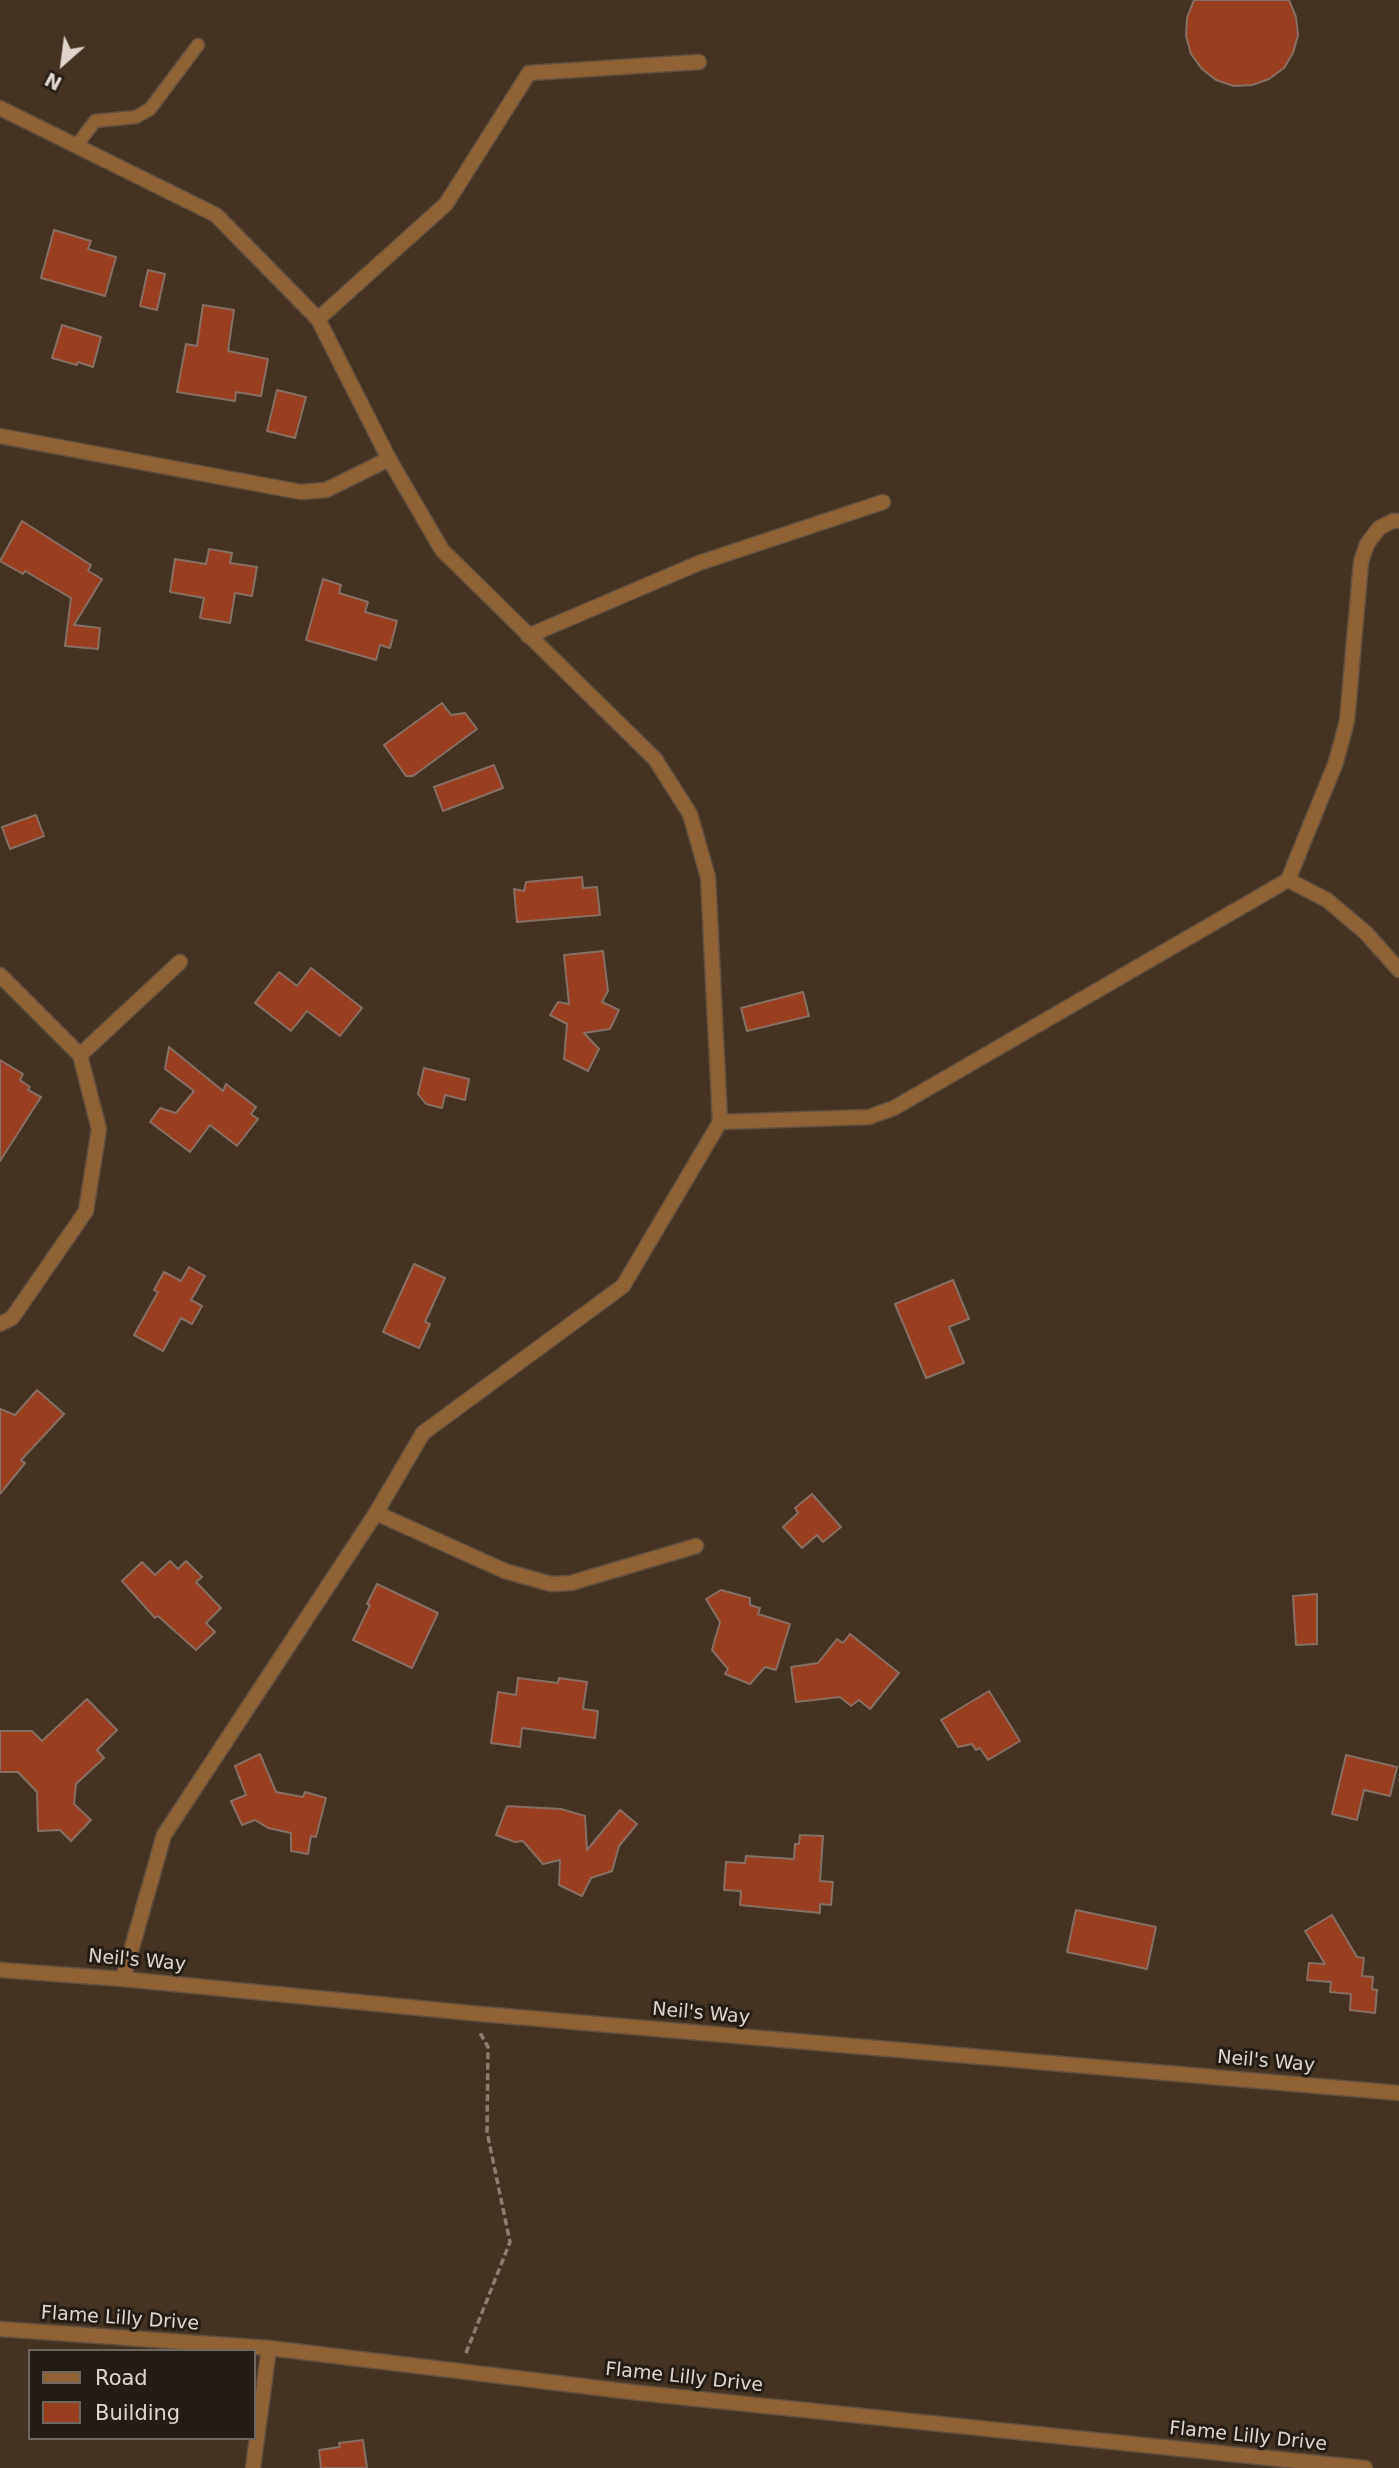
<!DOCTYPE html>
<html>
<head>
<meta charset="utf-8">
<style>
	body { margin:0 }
	#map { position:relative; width:1399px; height:2468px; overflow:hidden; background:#443323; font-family:"DejaVu Sans",sans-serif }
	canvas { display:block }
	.legend { position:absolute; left:28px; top:2349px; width:228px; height:91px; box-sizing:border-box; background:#241d16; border:2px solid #6f675f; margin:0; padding:9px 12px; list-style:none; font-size:21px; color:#e0d5cc }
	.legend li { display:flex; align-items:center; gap:14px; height:35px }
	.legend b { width:35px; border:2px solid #6f675f }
	.north { position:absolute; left:28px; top:28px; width:70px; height:70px; -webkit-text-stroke:5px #241d16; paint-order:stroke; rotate:208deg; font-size:19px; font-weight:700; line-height:28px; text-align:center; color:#e0d5cc }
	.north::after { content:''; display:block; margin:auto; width:24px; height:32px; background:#e0d5cc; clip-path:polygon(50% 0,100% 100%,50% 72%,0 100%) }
</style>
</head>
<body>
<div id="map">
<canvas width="1399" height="2468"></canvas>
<ul class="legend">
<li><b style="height:9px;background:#8f6234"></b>Road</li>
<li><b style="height:19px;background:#993e1f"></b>Building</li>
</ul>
<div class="north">N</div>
</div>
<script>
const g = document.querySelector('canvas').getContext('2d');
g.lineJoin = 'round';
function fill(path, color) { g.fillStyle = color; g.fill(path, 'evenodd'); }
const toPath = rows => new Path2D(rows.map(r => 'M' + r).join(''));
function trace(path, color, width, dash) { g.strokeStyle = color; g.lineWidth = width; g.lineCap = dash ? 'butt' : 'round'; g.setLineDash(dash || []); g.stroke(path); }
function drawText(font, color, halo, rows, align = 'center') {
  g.font = font + ' "DejaVu Sans",sans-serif'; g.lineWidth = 6; g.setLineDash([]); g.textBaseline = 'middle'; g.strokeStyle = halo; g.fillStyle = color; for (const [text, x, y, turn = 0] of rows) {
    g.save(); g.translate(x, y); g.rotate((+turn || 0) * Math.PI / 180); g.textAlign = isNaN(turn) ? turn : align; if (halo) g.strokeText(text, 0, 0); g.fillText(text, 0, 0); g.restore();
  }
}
const building = toPath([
	[1194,0,1289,0,1296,17,1298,35,1293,53,1284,68,1269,79,1252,85,1234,86,1216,80,1202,69,1191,54,1186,36,1187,18,1194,0],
	[54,230,91,241,88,249,116,257,105,296,41,278,54,230],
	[148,270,165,274,157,310,140,306,148,270],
	[203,305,234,310,228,351,268,359,261,396,236,392,235,401,177,392,186,344,197,346,203,305],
	[62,325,101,337,93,367,78,362,77,365,52,358,62,325],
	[277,390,306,397,295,438,267,431,277,390],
	[22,521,91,565,88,571,102,579,74,625,100,628,98,649,65,646,71,598,25,571,23,574,0,561,22,521],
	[209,549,232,553,230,563,257,567,252,596,235,593,230,623,200,618,204,598,170,592,175,559,206,564,209,549],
	[323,579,341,585,339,593,368,602,365,612,397,621,390,648,380,645,376,660,306,640,323,579],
	[442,703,451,715,465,713,477,729,413,776,406,776,384,745,442,703],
	[494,765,503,788,443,811,434,787,494,765],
	[36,815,44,836,10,849,2,827,36,815],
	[582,877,583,888,597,887,600,915,517,922,514,889,524,891,526,882,582,877],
	[603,951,608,991,602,1002,619,1010,610,1029,584,1033,599,1049,588,1071,564,1059,567,1024,550,1015,558,1002,569,1004,564,955,603,951],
	[311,968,362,1008,340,1036,307,1011,291,1031,255,1003,279,972,297,986,311,968],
	[803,992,809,1016,747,1031,741,1008,803,992],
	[169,1047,223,1091,226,1084,256,1107,251,1114,258,1119,237,1146,210,1125,190,1152,150,1122,160,1108,176,1113,194,1091,165,1069,169,1047],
	[0,1060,23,1074,20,1080,30,1087,28,1090,41,1097,0,1161,0,1060],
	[424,1068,469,1079,465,1100,445,1095,442,1108,426,1104,418,1094,424,1068],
	[414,1264,445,1278,425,1322,430,1324,419,1348,383,1332,414,1264],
	[189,1267,205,1276,191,1300,202,1306,192,1324,181,1318,163,1351,134,1335,158,1292,154,1290,164,1272,181,1281,189,1267],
	[953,1280,969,1319,949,1327,964,1363,926,1378,895,1304,953,1280],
	[37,1390,64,1414,21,1460,25,1463,0,1494,0,1409,15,1415,37,1390],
	[812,1494,841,1527,823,1542,817,1535,802,1548,783,1527,798,1513,795,1508,812,1494],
	[170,1561,178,1569,186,1561,202,1577,196,1582,221,1608,206,1623,215,1632,196,1650,158,1616,155,1618,122,1581,142,1562,155,1575,170,1561],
	[377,1584,438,1613,412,1668,353,1640,370,1605,367,1604,377,1584],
	[721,1590,750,1598,750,1605,760,1608,758,1614,790,1624,776,1670,765,1667,750,1684,725,1674,728,1669,712,1650,720,1622,706,1599,721,1590],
	[1317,1594,1317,1644,1296,1645,1293,1596,1317,1594],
	[850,1634,899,1673,870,1709,859,1700,851,1706,840,1697,796,1702,791,1667,818,1663,837,1639,843,1643,850,1634],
	[518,1678,558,1683,559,1678,587,1682,583,1709,598,1711,595,1738,522,1728,520,1747,491,1743,498,1692,516,1695,518,1678],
	[989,1691,1020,1741,988,1760,980,1748,976,1750,972,1744,958,1747,941,1720,989,1691],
	[87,1699,117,1730,97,1750,104,1758,76,1784,74,1804,91,1820,71,1841,60,1830,38,1831,37,1792,18,1772,0,1772,0,1731,32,1731,42,1741,87,1699],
	[260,1754,276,1792,303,1797,305,1792,326,1798,316,1837,311,1836,308,1854,291,1851,291,1833,268,1828,255,1820,242,1825,231,1801,246,1795,235,1766,260,1754],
	[1346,1755,1397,1767,1390,1796,1364,1790,1357,1820,1332,1814,1346,1755],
	[507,1806,561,1809,585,1816,587,1850,620,1810,637,1824,619,1846,612,1871,591,1878,582,1896,559,1885,560,1860,543,1864,523,1841,515,1842,496,1835,507,1806],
	[800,1835,823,1836,820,1881,833,1882,831,1905,820,1904,820,1913,740,1905,741,1891,724,1890,726,1862,745,1863,746,1856,794,1859,795,1844,799,1844,800,1835],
	[1076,1910,1156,1927,1147,1969,1067,1952,1076,1910],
	[1332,1915,1357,1957,1364,1958,1362,1976,1373,1977,1372,1989,1377,1990,1375,2013,1350,2010,1351,1994,1330,1992,1331,1982,1307,1980,1309,1963,1325,1964,1305,1931,1332,1915],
	[363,2440,367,2468,321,2468,319,2450,340,2447,339,2443,363,2440]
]);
fill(building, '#993e1f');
trace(building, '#886f66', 2);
const service = toPath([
	[77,145,95,121,136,117,150,109,198,45]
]);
const minor = toPath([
	[0,108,216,215,318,319,389,459,442,550,655,759,690,814,708,877,720,1122,623,1286,423,1433,376,1513,164,1835,123,1979],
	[318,319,446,204,529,73,699,62],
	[0,436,301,492,326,490,389,459],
	[528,636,699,563,883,502],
	[1288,880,1327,900,1366,933,1399,970],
	[0,975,80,1055,99,1129,86,1211,12,1318,0,1324],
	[80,1055,180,962],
	[720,1122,869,1117,894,1108,1288,880,1336,762,1347,721,1361,562,1367,544,1379,528,1393,521,1399,521],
	[376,1513,505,1571,551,1584,571,1583,696,1546],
	[0,1970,123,1979,470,2013,1399,2093],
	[253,2468,269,2348]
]);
const tertiary = toPath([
	[0,2329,269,2348,640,2393,1365,2468]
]);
trace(service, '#605041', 15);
trace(minor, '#605041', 17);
trace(tertiary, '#605041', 17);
trace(toPath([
	[466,2353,510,2242,487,2132,488,2047,479,2031]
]), '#8b7d70', 3.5, [7, 3.5]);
trace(service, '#8f6234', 12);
trace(minor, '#8f6234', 14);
trace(tertiary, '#8f6234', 14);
drawText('19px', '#e0d5cc', '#241d16', [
	["Neil's Way",137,1961,5],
	["Neil's Way",701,2014,5],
	["Neil's Way",1266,2062,5],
	["Flame Lilly Drive",120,2319,4],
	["Flame Lilly Drive",684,2378,6],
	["Flame Lilly Drive",1248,2437,6]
]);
</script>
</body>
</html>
